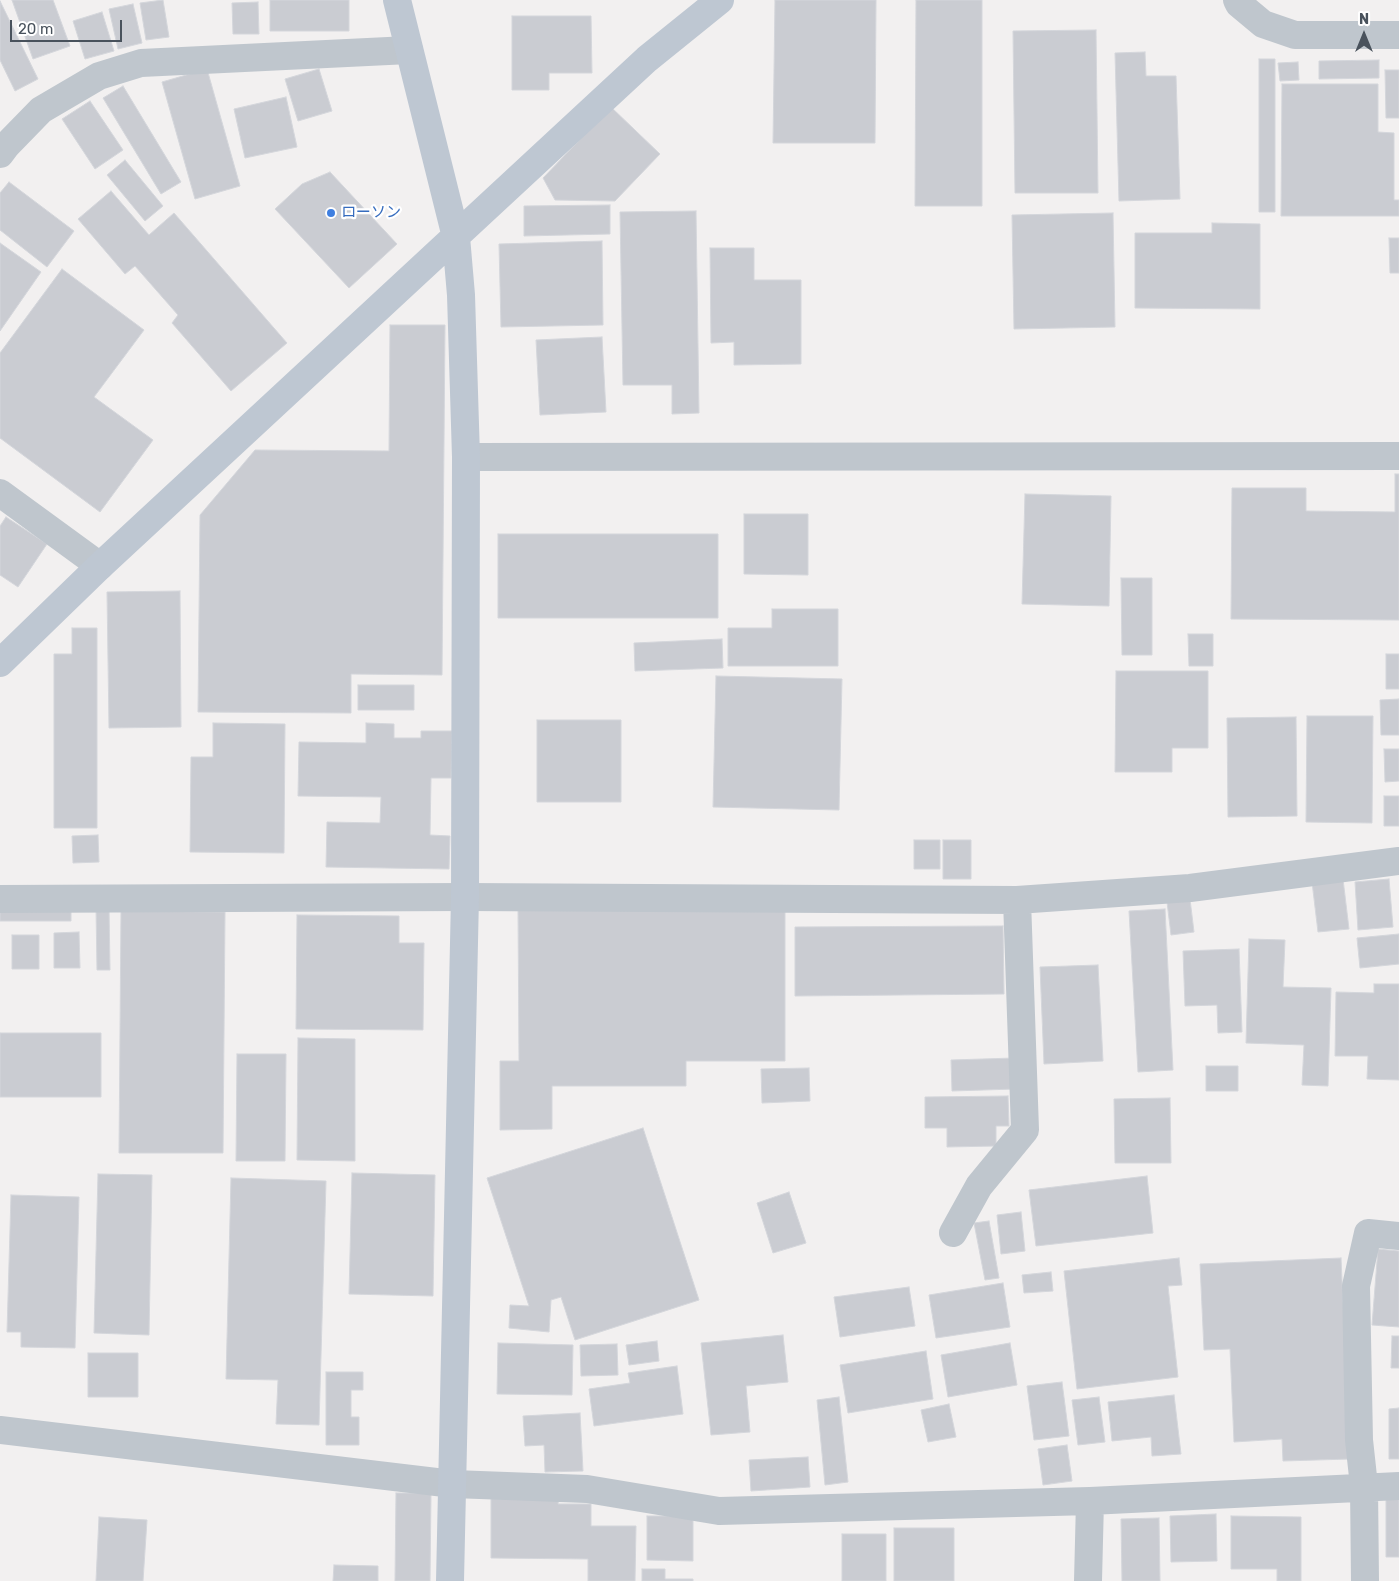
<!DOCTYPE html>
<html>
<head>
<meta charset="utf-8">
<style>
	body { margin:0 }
	#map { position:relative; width:1399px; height:1581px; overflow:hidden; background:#f2f0f0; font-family:Rubik,sans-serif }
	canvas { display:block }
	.north { position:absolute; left:1339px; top:10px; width:50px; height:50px; -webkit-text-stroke:4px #fff; paint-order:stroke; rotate:0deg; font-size:14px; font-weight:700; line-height:20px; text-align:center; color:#49525c }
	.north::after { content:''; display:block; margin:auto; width:18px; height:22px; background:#49525c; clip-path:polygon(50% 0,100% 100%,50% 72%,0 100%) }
	.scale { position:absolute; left:10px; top:20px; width:112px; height:22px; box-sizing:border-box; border:2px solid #49525c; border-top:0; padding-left:6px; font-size:15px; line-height:18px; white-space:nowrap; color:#49525c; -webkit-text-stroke:4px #fff; paint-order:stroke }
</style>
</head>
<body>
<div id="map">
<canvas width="1399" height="1581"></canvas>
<div class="north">N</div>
<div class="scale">20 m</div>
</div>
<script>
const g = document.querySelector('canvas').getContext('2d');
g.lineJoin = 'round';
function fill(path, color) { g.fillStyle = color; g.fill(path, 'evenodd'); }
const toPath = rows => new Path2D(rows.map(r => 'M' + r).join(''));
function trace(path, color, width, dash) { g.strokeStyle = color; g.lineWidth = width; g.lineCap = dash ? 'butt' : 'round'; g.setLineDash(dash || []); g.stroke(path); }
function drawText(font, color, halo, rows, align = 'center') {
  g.font = font + ' Rubik,"Noto Sans JP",sans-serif'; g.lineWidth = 4.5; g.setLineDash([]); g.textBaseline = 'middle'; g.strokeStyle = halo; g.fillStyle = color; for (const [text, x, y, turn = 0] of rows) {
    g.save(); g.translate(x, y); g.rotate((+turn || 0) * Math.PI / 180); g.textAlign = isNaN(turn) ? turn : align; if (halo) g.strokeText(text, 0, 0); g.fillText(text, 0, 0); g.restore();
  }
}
const building = toPath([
	[12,0,53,0,70,46,33,59,12,0],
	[163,0,169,37,146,40,140,3,163,0],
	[270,0,349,0,349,31,270,31,270,0],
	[775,0,876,0,875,143,773,143,775,0],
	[916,0,982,0,982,206,915,206,916,0],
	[0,1,38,79,15,91,0,60,0,1],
	[258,2,259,34,233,34,232,3,258,2],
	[133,4,142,43,118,49,109,9,133,4],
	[102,12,114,51,85,59,73,21,102,12],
	[512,16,591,16,592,73,549,73,549,90,512,90,512,16],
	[1096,30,1098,193,1015,193,1013,31,1096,30],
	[1145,52,1146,76,1176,76,1180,199,1119,201,1115,53,1145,52],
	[1259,59,1275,59,1275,212,1259,212,1259,59],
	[1379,60,1379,78,1319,79,1319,61,1379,60],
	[1298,62,1299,80,1280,81,1278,63,1298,62],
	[207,69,240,186,195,199,162,82,207,69],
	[319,69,332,111,298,121,285,79,319,69],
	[1385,70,1399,70,1399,118,1386,118,1385,70],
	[1282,84,1378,84,1378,132,1394,133,1394,200,1399,200,1399,216,1281,216,1282,84],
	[123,86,181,182,161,194,103,98,123,86],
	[286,97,297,147,245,158,234,109,286,97],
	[90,101,123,150,95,169,62,119,90,101],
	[611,107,660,154,615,201,555,200,543,178,611,107],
	[125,160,163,206,145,221,107,175,125,160],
	[330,172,397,244,349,288,275,209,302,184,330,172],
	[9,182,74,231,47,267,0,230,0,193,9,182],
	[111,191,149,235,174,213,287,343,231,391,172,323,178,315,135,266,125,274,78,219,111,191],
	[610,205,610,234,524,236,524,206,610,205],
	[696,211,699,413,672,414,672,385,623,385,620,212,696,211],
	[1113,213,1115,327,1014,329,1012,215,1113,213],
	[1212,223,1260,224,1260,309,1135,308,1135,233,1212,233,1212,223],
	[1389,238,1399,238,1399,273,1390,273,1389,238],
	[602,241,603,325,501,327,499,244,602,241],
	[0,243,41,272,0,331,0,243],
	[710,248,754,248,754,280,801,280,801,364,734,365,734,342,711,343,710,248],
	[62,269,144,330,94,397,153,440,100,512,0,438,0,353,62,269],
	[390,325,445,325,442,675,351,674,351,713,198,712,200,515,255,450,389,451,390,325],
	[602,337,606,412,540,415,536,340,602,337],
	[1395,474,1399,474,1399,620,1231,619,1232,488,1306,488,1306,511,1395,512,1395,474],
	[1025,494,1111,496,1109,606,1022,604,1025,494],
	[744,514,808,514,808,575,744,574,744,514],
	[6,517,47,544,18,587,0,575,0,526,6,517],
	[498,534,718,534,718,618,498,618,498,534],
	[1121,578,1152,578,1152,655,1122,655,1121,578],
	[180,591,181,727,109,728,107,592,180,591],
	[772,609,838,609,838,666,728,666,728,628,772,628,772,609],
	[72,628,97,628,97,828,54,828,54,654,72,654,72,628],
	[1188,634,1213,634,1213,666,1189,666,1188,634],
	[722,639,723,668,635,671,634,643,722,639],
	[1386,654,1399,654,1399,689,1386,689,1386,654],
	[1116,671,1208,671,1208,748,1172,748,1172,772,1115,772,1116,671],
	[716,676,842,679,839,810,713,807,716,676],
	[358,685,414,685,414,710,358,710,358,685],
	[1399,699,1399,735,1381,735,1380,700,1399,699],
	[1307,716,1373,716,1372,823,1306,822,1307,716],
	[1296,717,1297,816,1228,817,1227,718,1296,717],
	[537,720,621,720,621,802,537,802,537,720],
	[213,723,285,724,284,853,190,852,191,757,213,757,213,723],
	[366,723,394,724,394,738,421,738,421,731,452,731,451,778,431,778,430,835,450,836,449,869,326,867,327,822,380,823,381,797,298,796,299,742,366,743,366,723],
	[1384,749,1399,749,1399,781,1385,782,1384,749],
	[1384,796,1399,796,1399,826,1384,826,1384,796],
	[98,835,99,862,73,863,72,836,98,835],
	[914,840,940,840,940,869,914,869,914,840],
	[943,840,971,840,971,879,943,879,943,840],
	[1343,879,1349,929,1318,932,1312,882,1343,879],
	[1389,879,1393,927,1358,930,1355,882,1389,879],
	[1190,899,1194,932,1171,935,1167,902,1190,899],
	[0,905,71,905,71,921,0,921,0,905],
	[96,907,109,907,110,970,97,970,96,907],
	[785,907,785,1061,686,1061,686,1086,552,1086,552,1129,500,1130,500,1061,519,1061,518,908,785,907],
	[1165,909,1173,1070,1138,1072,1129,911,1165,909],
	[121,911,225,912,223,1153,119,1153,121,911],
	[297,915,399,916,399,943,424,943,423,1030,296,1029,297,915],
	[1003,926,1004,994,795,996,795,927,1003,926],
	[79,932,80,968,54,968,54,933,79,932],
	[1399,934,1399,964,1360,968,1357,938,1399,934],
	[12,935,39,935,39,969,12,969,12,935],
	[1249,939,1285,940,1283,987,1331,988,1328,1086,1302,1085,1304,1045,1246,1043,1249,939],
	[1239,949,1242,1032,1218,1033,1217,1005,1185,1006,1183,951,1239,949],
	[1098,965,1103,1061,1044,1064,1040,967,1098,965],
	[1374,984,1399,984,1399,1080,1367,1079,1368,1056,1335,1056,1336,992,1374,993,1374,984],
	[0,1033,101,1033,101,1097,0,1097,0,1033],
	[298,1038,355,1039,355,1161,297,1160,298,1038],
	[237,1054,286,1054,285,1161,236,1161,237,1054],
	[1014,1058,1015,1089,952,1091,951,1060,1014,1058],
	[1206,1066,1238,1066,1238,1091,1206,1091,1206,1066],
	[809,1068,810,1101,762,1103,761,1069,809,1068],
	[1008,1096,1009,1126,996,1126,996,1146,947,1147,947,1128,925,1128,925,1097,1008,1096],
	[1170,1098,1171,1163,1115,1163,1114,1099,1170,1098],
	[643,1128,699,1300,575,1340,561,1297,551,1300,549,1332,509,1328,510,1305,529,1306,487,1178,643,1128],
	[352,1173,435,1175,433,1296,349,1294,352,1173],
	[98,1174,152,1175,149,1335,94,1333,98,1174],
	[1147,1176,1153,1233,1036,1246,1029,1190,1147,1176],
	[231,1178,326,1181,319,1425,276,1424,278,1380,226,1379,231,1178],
	[789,1192,806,1243,773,1253,757,1203,789,1192],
	[11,1195,79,1197,75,1348,21,1347,21,1332,7,1332,11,1195],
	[1021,1212,1025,1251,1001,1254,997,1215,1021,1212],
	[989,1221,999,1278,985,1280,974,1223,989,1221],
	[1378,1249,1399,1251,1399,1327,1372,1325,1378,1249],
	[1179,1258,1182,1285,1168,1286,1178,1377,1077,1389,1064,1271,1179,1258],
	[1341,1258,1350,1459,1283,1461,1282,1439,1234,1442,1230,1349,1204,1350,1200,1264,1341,1258],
	[1051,1272,1053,1291,1024,1293,1022,1275,1051,1272],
	[1003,1283,1010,1327,936,1338,929,1295,1003,1283],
	[909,1287,915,1326,840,1337,834,1297,909,1287],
	[783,1335,788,1382,746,1386,750,1432,711,1435,701,1343,783,1335],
	[1392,1336,1399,1336,1399,1368,1391,1368,1392,1336],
	[657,1341,659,1361,629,1365,626,1345,657,1341],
	[498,1343,573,1345,572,1395,497,1394,498,1343],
	[1010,1343,1017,1385,948,1397,941,1355,1010,1343],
	[617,1344,618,1375,581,1376,580,1345,617,1344],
	[926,1351,933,1399,848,1413,840,1365,926,1351],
	[88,1353,138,1353,138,1397,88,1397,88,1353],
	[677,1366,683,1414,594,1426,589,1389,630,1383,628,1373,677,1366],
	[326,1372,363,1372,363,1390,351,1390,351,1417,359,1417,359,1445,326,1445,326,1372],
	[1062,1382,1069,1436,1034,1440,1027,1386,1062,1382],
	[1174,1395,1181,1454,1152,1456,1151,1437,1112,1441,1108,1402,1174,1395],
	[839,1397,848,1482,825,1485,817,1400,839,1397],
	[1099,1397,1105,1442,1078,1445,1072,1400,1099,1397],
	[949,1404,956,1437,928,1442,921,1410,949,1404],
	[1399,1408,1399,1459,1389,1459,1389,1409,1399,1408],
	[580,1413,583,1471,545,1472,544,1445,525,1446,523,1416,580,1413],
	[1067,1445,1072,1481,1043,1485,1038,1449,1067,1445],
	[808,1457,810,1487,751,1491,749,1460,808,1457],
	[396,1493,431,1493,430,1581,395,1581,396,1493],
	[491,1497,559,1497,558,1504,591,1504,591,1526,636,1526,635,1581,588,1581,588,1559,491,1558,491,1497],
	[1386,1499,1399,1499,1399,1557,1386,1557,1386,1499],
	[1216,1514,1217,1561,1171,1562,1170,1516,1216,1514],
	[647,1516,693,1516,693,1561,647,1560,647,1516],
	[1231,1516,1301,1517,1301,1581,1277,1581,1277,1569,1231,1569,1231,1516],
	[99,1517,147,1520,143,1581,96,1581,99,1517],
	[1159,1518,1160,1581,1122,1581,1121,1519,1159,1518],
	[894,1528,954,1528,954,1581,894,1581,894,1528],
	[842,1534,886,1534,886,1581,842,1581,842,1534],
	[334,1565,378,1566,378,1581,333,1581,334,1565],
	[642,1569,665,1569,665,1579,693,1579,693,1581,642,1581,642,1569]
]);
fill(building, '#caccd2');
trace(building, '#d4d6db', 1);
trace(toPath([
	[1237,0,1239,4,1263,24,1295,35,1399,35],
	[0,154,6,146,41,110,99,76,141,63,409,50],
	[466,457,1399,456],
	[0,493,100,566],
	[0,899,465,897,1017,900,1190,888,1399,861],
	[953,1233,979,1186,1025,1130,1017,900],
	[0,1430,453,1484,587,1489,719,1511,1090,1501,1399,1486],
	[1088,1581,1090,1501],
	[1365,1581,1364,1486,1359,1440,1356,1286,1368,1233,1399,1236]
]), '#bfc6cd', 28);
trace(toPath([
	[397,0,456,237,461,295,466,457,465,897,450,1581],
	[0,663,100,566,647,59,720,0]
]), '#bec7d2', 28);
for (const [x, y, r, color] of [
	[331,213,5,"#3f7fe0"]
]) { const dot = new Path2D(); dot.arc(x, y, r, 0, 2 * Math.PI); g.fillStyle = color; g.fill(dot); trace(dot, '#fff', 2); }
drawText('15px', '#366cbe', '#fff', [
	["ローソン",341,213]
], 'left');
</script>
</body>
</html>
